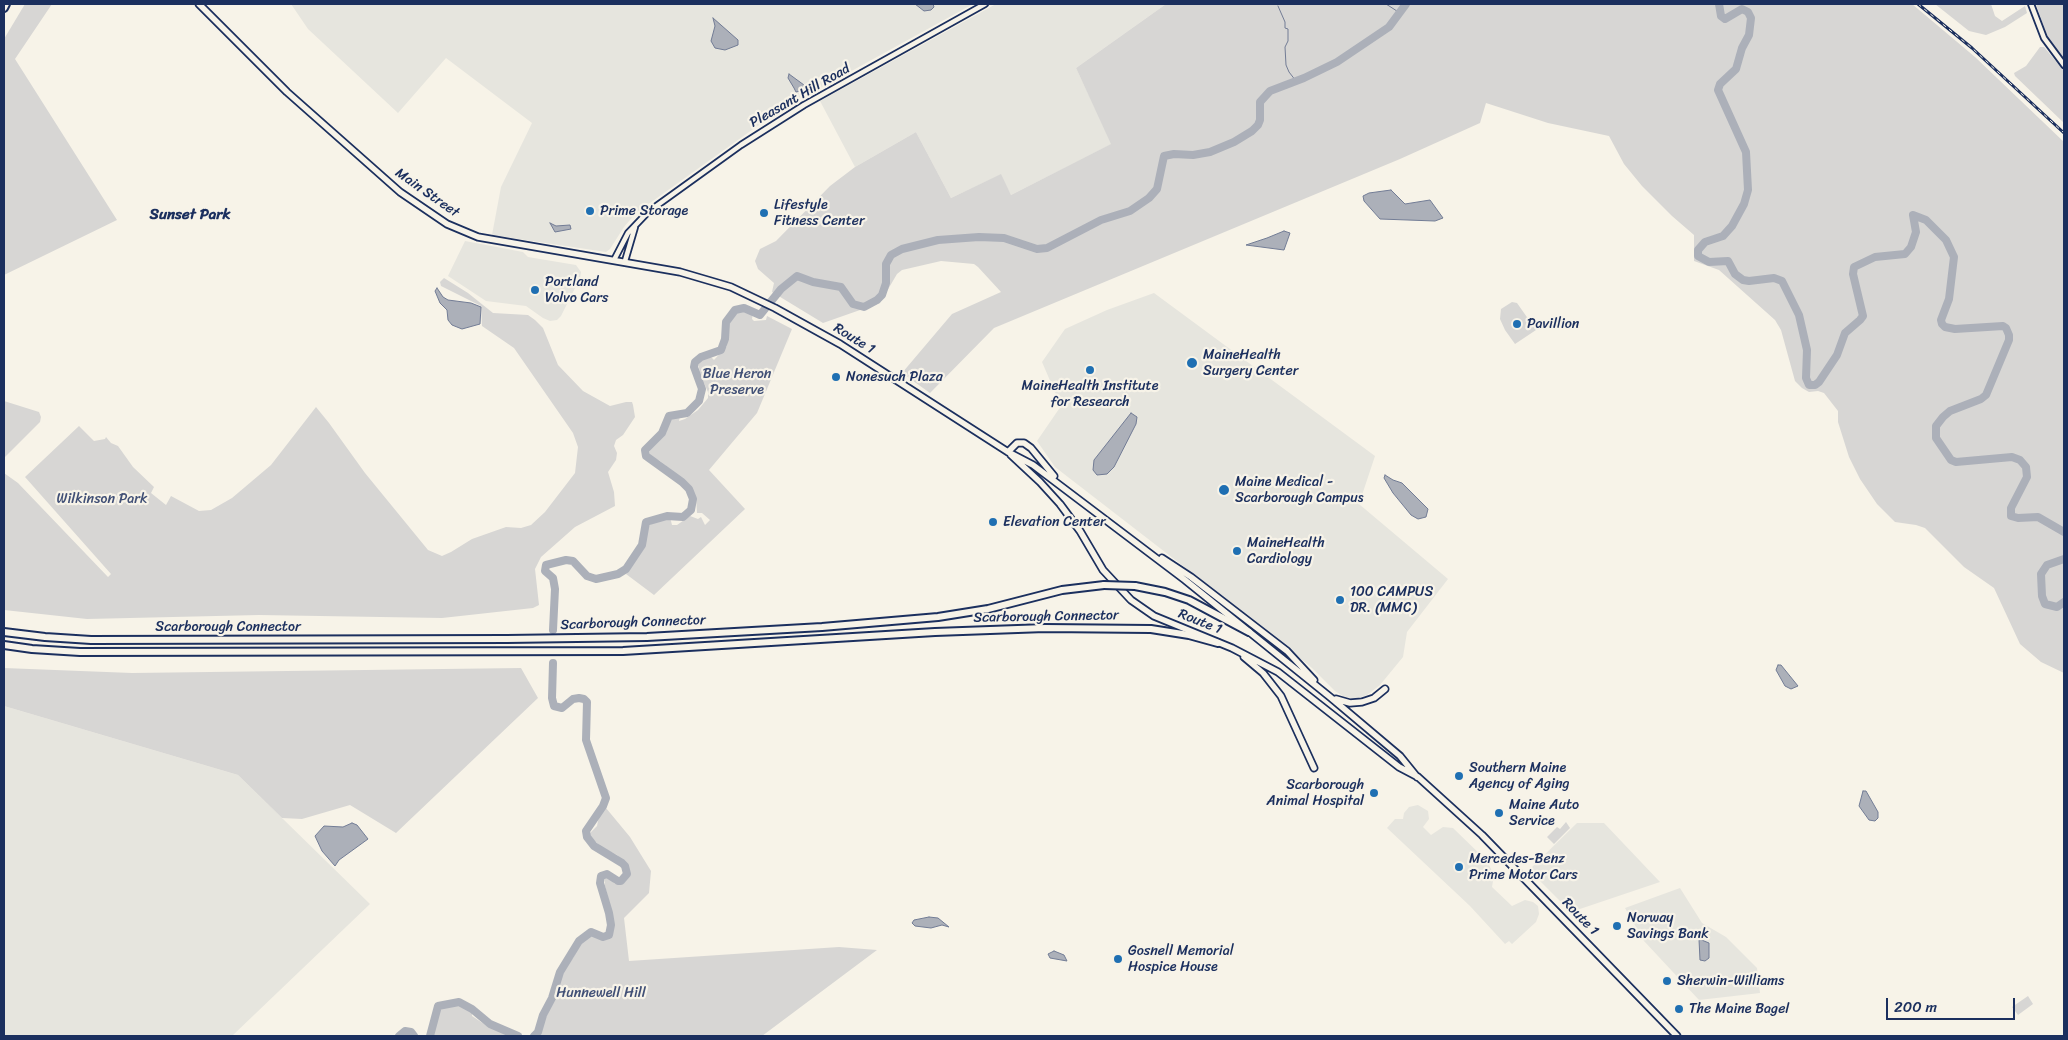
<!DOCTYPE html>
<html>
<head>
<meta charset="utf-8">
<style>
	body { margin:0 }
	#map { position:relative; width:2068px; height:1040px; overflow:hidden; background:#f7f3e8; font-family:Sriracha,sans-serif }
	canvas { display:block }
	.frame { position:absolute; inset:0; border:5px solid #1b2f5e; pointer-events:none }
	.scale { position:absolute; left:1886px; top:998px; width:129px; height:22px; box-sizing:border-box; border:2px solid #1b2f5e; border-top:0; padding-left:6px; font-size:15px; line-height:18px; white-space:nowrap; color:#1b2f5e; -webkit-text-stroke:4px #f7f3e8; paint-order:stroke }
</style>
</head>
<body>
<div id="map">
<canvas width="2068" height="1040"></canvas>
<div class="frame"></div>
<div class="scale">200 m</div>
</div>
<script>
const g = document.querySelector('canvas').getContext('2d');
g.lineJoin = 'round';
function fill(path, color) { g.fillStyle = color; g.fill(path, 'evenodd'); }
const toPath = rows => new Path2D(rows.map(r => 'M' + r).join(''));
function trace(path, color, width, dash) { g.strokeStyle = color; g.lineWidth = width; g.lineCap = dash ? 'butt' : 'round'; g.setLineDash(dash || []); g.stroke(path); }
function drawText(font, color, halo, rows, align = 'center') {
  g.font = font + ' Sriracha,sans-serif'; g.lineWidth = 4.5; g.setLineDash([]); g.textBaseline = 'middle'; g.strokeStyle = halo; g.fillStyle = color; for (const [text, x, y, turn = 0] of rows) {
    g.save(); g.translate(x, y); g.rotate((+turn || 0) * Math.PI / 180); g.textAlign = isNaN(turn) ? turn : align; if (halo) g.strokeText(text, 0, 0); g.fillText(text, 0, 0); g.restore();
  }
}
fill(toPath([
	[291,4,973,4,797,101,756,127,636,213,624,227,610,249,606,252,492,235,501,187,532,123,446,58,398,113,308,29],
	[996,4,1166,4,1076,68,1112,144,1011,195,1000,175,951,198,916,132,855,167,820,101],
	[465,241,523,252,528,257,576,265,581,272,580,278,561,316,557,320,550,321,543,318,526,306,486,301,448,276],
	[1154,293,1375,456,1359,504,1448,579,1407,632,1403,657,1380,685,1367,695,1354,699,1343,696,1335,691,1312,668,1253,620,1055,467,1037,441,1061,406,1042,362,1065,329,1107,310],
	[4,706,238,775,370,904,232,1036,4,1036],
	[1418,805,1428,811,1429,819,1423,827,1431,835,1443,827,1453,828,1487,861,1494,875,1492,887,1512,906,1525,900,1533,902,1538,906,1539,914,1536,922,1512,944,1509,941,1505,944,1470,906,1387,828,1395,819,1403,819,1404,813,1409,807],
	[1577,823,1604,823,1660,882,1571,912,1529,870],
	[1680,888,1702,923,1726,937,1757,968,1760,993,1699,1000,1644,941,1625,908]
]), '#e6e5de');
fill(toPath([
	[25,4,52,4,15,59,117,220,4,275,4,39],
	[1166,4,1912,4,1975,57,2064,142,2064,673,2041,662,2020,644,1994,588,1964,567,1925,528,1916,525,1895,522,1877,504,1860,479,1849,457,1838,422,1838,411,1824,393,1818,391,1809,392,1802,388,1795,381,1781,330,1775,320,1719,270,1694,261,1694,235,1672,216,1642,186,1624,164,1609,136,1548,123,1486,103,1480,123,1400,159,994,328,930,393,902,373,952,314,1001,292,978,267,974,264,941,261,902,270,897,274,880,303,823,323,772,292,774,283,758,269,755,261,760,249,776,241,830,186,855,167,916,132,951,198,1001,174,1011,195,1111,144,1076,68],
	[1935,4,1991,4,1995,16,2002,21,2025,6,2027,13,2005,27,1986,35,1969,31],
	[2036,4,2064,4,2064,61,2048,39],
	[2040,47,2044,47,2064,71,2064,123,2015,76,2014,73,2026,66],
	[444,278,468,293,493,313,528,315,535,320,543,328,558,365,583,391,610,406,626,402,632,402,633,405,635,417,623,435,616,440,614,446,617,453,616,460,608,472,614,492,615,506,575,527,541,557,535,569,539,605,533,608,442,618,259,615,87,619,4,610,4,473,18,483,108,577,111,574,25,477,79,426,94,441,105,439,106,437,111,443,118,446,133,467,154,487,151,493,166,505,171,496,199,511,211,510,232,498,271,465,316,407,329,423,365,473,428,550,442,556,451,552,472,539,506,527,521,528,531,525,545,512,575,473,578,447,573,433,514,348,482,326,481,306,441,286,440,282],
	[1512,302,1517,303,1536,330,1515,344,1505,330,1500,319,1501,309],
	[739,310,753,313,752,319,754,321,766,320,767,316,792,329,757,413,709,470,745,509,654,595,626,574,646,542,646,526,670,517,672,525,677,525,690,516,698,519,701,517,705,525,710,520,702,513,697,513,696,497,689,484,660,461,651,457,649,450,666,433,668,424,674,416,680,416,679,421,685,419,698,410,708,398,708,392,700,374,698,362,710,356,714,360,727,346,728,323],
	[4,401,39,412,41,417,40,422,4,458],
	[4,668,132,673,521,668,538,698,396,833,350,805,302,819,282,818,238,775,4,706],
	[606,808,630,837,651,871,649,893,624,918,629,961,839,947,877,950,762,1036,538,1036,556,994,566,965,573,958,582,941,589,934,599,938,605,937,612,929,613,916,605,886,605,878,607,876,615,884,623,884,630,876,626,864,617,855,603,848,590,837,590,833,597,826,599,816],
	[1566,822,1570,828,1554,844,1547,837,1557,827,1560,829],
	[2028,996,2033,1004,2018,1015,2012,1007],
	[453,1005,466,1006,466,1008,472,1012,472,1016,487,1026,507,1033,512,1036,430,1036,439,1008]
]), '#d7d6d4');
const water = toPath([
	[915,4,933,4,934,7,931,10,924,11,915,4],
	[713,18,738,40,738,45,725,50,715,48,711,41,715,26,713,18],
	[789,74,804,85,800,91,796,92,794,88,788,78,789,74],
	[1391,190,1405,204,1430,200,1443,218,1435,221,1380,219,1364,201,1363,196,1369,193,1391,190],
	[550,223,556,226,570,225,571,229,555,232,550,223],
	[1284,231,1290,233,1284,250,1246,245,1267,238,1284,231],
	[437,288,443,297,448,300,471,303,481,307,480,324,462,329,452,325,448,320,447,310,440,303,435,291,437,288],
	[1131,413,1137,417,1136,424,1114,467,1107,474,1097,475,1093,470,1094,460,1131,413],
	[1385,475,1393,480,1402,483,1428,509,1426,517,1418,519,1411,515,1393,493,1384,478,1385,475],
	[1778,665,1781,665,1798,686,1791,689,1785,686,1776,670,1778,665],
	[1863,791,1866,791,1878,812,1878,818,1875,821,1869,820,1859,806,1863,791],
	[352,823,357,825,368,839,339,860,335,866,322,851,315,836,324,826,343,827,352,823],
	[929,917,938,918,949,927,942,925,931,928,915,926,912,923,914,920,929,917],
	[1699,939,1709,943,1709,958,1705,961,1700,960,1699,939],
	[1054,951,1064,955,1067,961,1050,958,1048,954,1054,951]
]);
fill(water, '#acb0b9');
trace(water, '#727c95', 1);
trace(toPath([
	[1386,4,1400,13],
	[1278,6,1285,22,1285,28,1288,29,1288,41,1285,47,1286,65,1289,72,1296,81]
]), '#727c95', 1);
trace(toPath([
	[1719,4,1721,16,1725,19,1742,9,1748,12,1751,18,1749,35,1742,48,1736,69,1720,84,1718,90,1746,152,1748,190,1744,204,1732,226,1723,236,1705,242,1698,250,1698,256,1709,262,1728,261,1735,274,1743,280,1749,281,1774,278,1782,281,1799,315,1807,350,1806,378,1809,385,1815,385,1819,382,1837,355,1845,333,1860,320,1863,316,1853,274,1854,267,1875,257,1905,254,1911,247,1916,232,1913,215,1926,220,1946,240,1954,257,1949,299,1941,320,1942,324,1945,327,1955,329,2003,326,2006,328,2009,335,2009,340,1986,395,1981,399,1950,411,1943,417,1936,426,1936,438,1951,460,1956,462,2012,457,2020,460,2026,467,2027,477,2011,508,2011,516,2018,518,2038,517,2064,532],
	[2064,559,2047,565,2041,574,2042,596,2045,604,2057,607,2064,602],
	[553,630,555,589,553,578,545,571,546,565,566,560,573,561,587,576,596,579,618,574,626,569,642,545,646,522,667,516,683,517,691,510,693,499,689,489,682,482,646,456,645,450,662,433,669,416,687,413,699,401,702,389,694,367,695,362,701,357,721,350,725,339,726,322,735,310,744,308,760,315,781,289,797,276,813,282,841,287,853,304,864,307,877,300,882,295,886,283,886,264,891,255,902,249,938,240,979,237,1004,238,1037,249,1047,248,1101,220,1130,211,1149,198,1157,189,1164,156,1174,154,1193,155,1210,152,1234,142,1252,131,1258,125,1260,120,1260,102,1270,91,1304,78,1337,62,1389,27,1406,4],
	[399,1036,405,1031,411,1032,414,1036],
	[430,1036,438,1006,459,1002,472,1009,490,1024,518,1036],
	[534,1036,538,1032,543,1015,552,998,560,972,579,941,591,932,603,937,609,935,611,925,609,913,600,883,601,876,607,874,618,881,621,881,627,874,625,866,622,863,594,846,587,837,586,831,603,806,606,798,586,740,587,702,584,699,579,698,573,699,562,708,554,706,552,698,553,663]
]), '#acb0b9', 8);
const tertiary = toPath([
	[2031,4,2044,38,2064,65],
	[614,260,628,233,648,212,741,145,804,105,985,4],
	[625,261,635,227]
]);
const primary = toPath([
	[199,4,287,92,400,192,447,224,478,237,680,272,731,287,775,308,840,344,1008,452,1033,465,1185,580,1330,697,1400,756,1417,777],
	[1008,452,1017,443,1024,443,1031,448,1054,476],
	[1011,455,1040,482,1060,504,1080,531,1103,570,1131,600,1154,616,1232,648,1278,672,1399,767,1418,777,1482,835,1677,1036],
	[1162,558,1191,577,1287,651,1314,680],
	[1244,657,1263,673,1281,696,1314,768],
	[1336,699,1350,703,1362,702,1374,698,1385,689]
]);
const motorway = toPath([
	[4,8,6,4],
	[1135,586,1165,592,1189,600,1249,632],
	[4,632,45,637,91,640,507,639,647,637,822,627,938,617,988,609,1062,590,1104,585],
	[4,645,32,649,80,652,623,651,935,632,1045,628,1151,629,1189,635,1218,643]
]);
trace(tertiary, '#1b2f5e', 8);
trace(primary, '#1b2f5e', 9);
trace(motorway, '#1b2f5e', 10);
trace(tertiary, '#f7f3e8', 4.5);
trace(primary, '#f7f3e8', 5.5);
trace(motorway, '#f7f3e8', 6);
const rail = toPath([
	[1918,4,1972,48,2064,133]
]);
trace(rail, '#1b2f5e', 3);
trace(rail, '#f7f3e8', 1, [4]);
const motorwayBridge = toPath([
	[1104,585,1135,586]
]);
trace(motorwayBridge, '#1b2f5e', 10, []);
trace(motorwayBridge, '#f7f3e8', 6);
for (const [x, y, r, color] of [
	[590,211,5,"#1f6fb2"],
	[764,213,5,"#1f6fb2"],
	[535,290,5,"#1f6fb2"],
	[1517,324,5,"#1f6fb2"],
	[1192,363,6,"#1f6fb2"],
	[1090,370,5,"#1f6fb2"],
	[836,377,5,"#1f6fb2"],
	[1224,490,6,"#1f6fb2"],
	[993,522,5,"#1f6fb2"],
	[1237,551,5,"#1f6fb2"],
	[1340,600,5,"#1f6fb2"],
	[1459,776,5,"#1f6fb2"],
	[1374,793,5,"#1f6fb2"],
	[1499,813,5,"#1f6fb2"],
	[1459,867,5,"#1f6fb2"],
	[1617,926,5,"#1f6fb2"],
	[1118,959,5,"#1f6fb2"],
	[1667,981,5,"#1f6fb2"],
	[1679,1009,5,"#1f6fb2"]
]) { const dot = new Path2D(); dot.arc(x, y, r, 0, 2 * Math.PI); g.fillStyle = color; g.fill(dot); trace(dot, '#f7f3e8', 2); }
drawText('14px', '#1b2f5e', '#f7f3e8', [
	["Pleasant Hill Road",800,96,-30],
	["Main Street",427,193,35],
	["Route 1",854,339,32],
	["Scarborough Connector",1046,617,-1],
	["Route 1",1200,622,22],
	["Scarborough Connector",633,623,-2],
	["Scarborough Connector",228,627],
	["Route 1",1580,917,46]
]);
drawText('14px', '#1b2f5e', '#f7f3e8', [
	["Lifestyle",774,205],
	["Fitness Center",774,221],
	["Prime Storage",600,211],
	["Portland",545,282],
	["Volvo Cars",545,298],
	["Pavillion",1527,324],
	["MaineHealth",1203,355],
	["Surgery Center",1203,371],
	["Nonesuch Plaza",846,377],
	["MaineHealth Institute",1090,386,"center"],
	["for Research",1090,402,"center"],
	["Maine Medical -",1235,482],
	["Scarborough Campus",1235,498],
	["Elevation Center",1003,522],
	["MaineHealth",1247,543],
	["Cardiology",1247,559],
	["100 CAMPUS",1350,592],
	["DR. (MMC)",1350,608],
	["Southern Maine",1469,768],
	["Agency of Aging",1469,784],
	["Scarborough",1364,785,"right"],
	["Animal Hospital",1364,801,"right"],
	["Maine Auto",1509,805],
	["Service",1509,821],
	["Mercedes-Benz",1469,859],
	["Prime Motor Cars",1469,875],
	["Norway",1627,918],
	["Savings Bank",1627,934],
	["Gosnell Memorial",1128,951],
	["Hospice House",1128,967],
	["Sherwin-Williams",1677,981],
	["The Maine Bagel",1689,1009]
], 'left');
drawText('14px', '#415076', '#f7f3e8', [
	["Blue Heron",737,374],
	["Preserve",737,390],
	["Wilkinson Park",102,499],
	["Hunnewell Hill",601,993]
]);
drawText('bold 15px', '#1b2f5e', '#f7f3e8', [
	["Sunset Park",190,215]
]);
</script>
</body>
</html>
